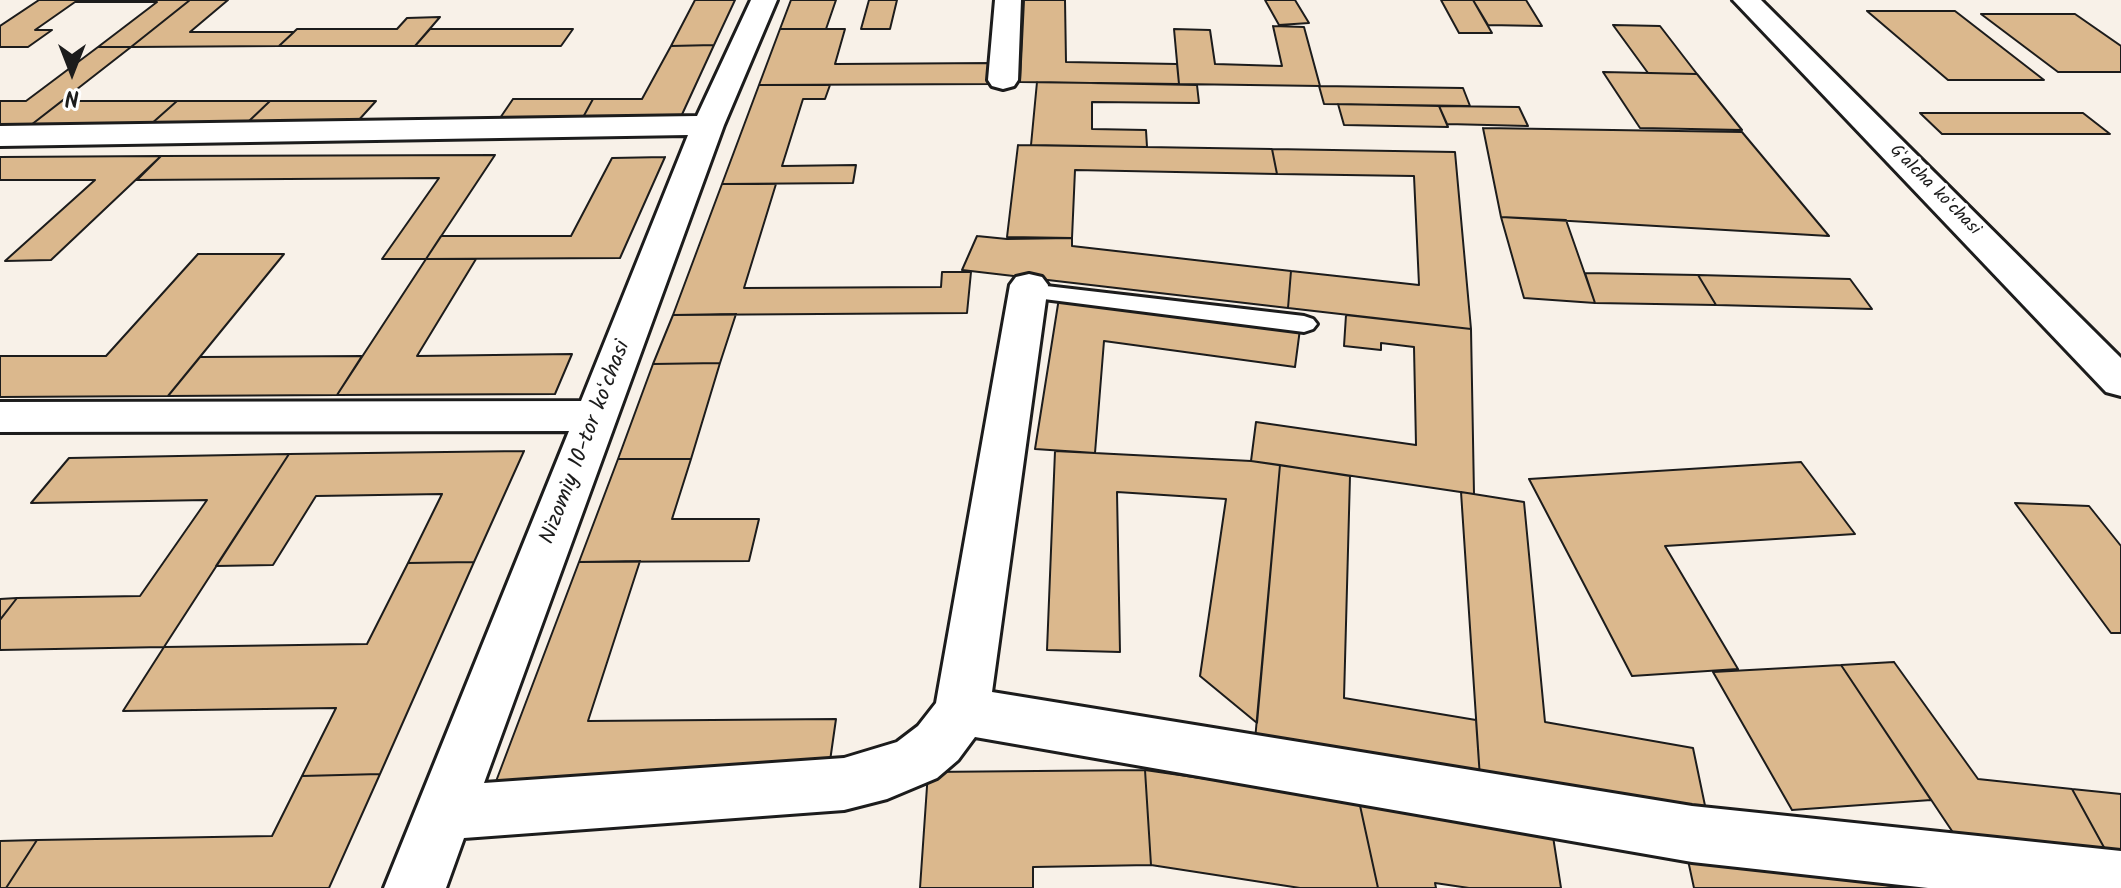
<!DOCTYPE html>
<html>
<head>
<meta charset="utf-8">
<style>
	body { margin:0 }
	#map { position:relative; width:2121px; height:888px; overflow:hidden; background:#f8f1e8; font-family:Kalam,sans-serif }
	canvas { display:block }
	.north { position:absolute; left:32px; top:32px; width:80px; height:80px; -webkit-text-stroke:6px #fff; paint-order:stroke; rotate:180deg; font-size:22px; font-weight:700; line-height:32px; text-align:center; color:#1c1c1c }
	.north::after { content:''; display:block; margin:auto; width:28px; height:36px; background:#1c1c1c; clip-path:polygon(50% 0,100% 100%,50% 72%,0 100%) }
</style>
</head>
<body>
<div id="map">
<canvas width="2121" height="888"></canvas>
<div class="north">N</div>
</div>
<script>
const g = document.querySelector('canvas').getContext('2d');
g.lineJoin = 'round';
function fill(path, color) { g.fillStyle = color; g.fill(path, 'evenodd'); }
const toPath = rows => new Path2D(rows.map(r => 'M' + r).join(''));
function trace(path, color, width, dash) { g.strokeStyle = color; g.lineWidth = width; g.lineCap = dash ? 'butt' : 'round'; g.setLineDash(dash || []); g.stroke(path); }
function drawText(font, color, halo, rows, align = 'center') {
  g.font = font + ' Kalam,sans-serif'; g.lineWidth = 6; g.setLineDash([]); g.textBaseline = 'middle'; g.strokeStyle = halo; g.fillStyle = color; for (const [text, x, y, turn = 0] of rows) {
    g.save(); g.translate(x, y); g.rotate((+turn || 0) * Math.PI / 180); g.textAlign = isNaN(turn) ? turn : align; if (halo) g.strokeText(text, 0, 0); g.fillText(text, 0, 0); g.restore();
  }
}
const building = toPath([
	[39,0,190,0,131,47,98,47,157,2,75,2,35,30,52,30,28,47,0,47,0,26,39,0],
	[190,0,228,0,190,32,294,32,279,46,131,47,190,0],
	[695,0,735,0,714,45,671,46,695,0],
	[791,0,836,0,826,29,780,29,791,0],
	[869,0,897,0,890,29,861,29,869,0],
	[1024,0,1065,0,1066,62,1177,64,1179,84,1020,82,1024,0],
	[1265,0,1295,0,1309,23,1279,25,1265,0],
	[1441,0,1473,0,1492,33,1459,33,1441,0],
	[1473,0,1526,0,1542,26,1488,25,1473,0],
	[1867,11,1955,11,2044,80,1948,80,1867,11],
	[1981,14,2075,14,2121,46,2121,72,2058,72,1981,14],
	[440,17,415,46,279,46,297,29,397,29,407,18,440,17],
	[1613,25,1660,26,1697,74,1648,73,1613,25],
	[1273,26,1304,27,1320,86,1179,84,1174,29,1210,30,1215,64,1282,66,1273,26],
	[430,29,573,29,561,46,415,46,430,29],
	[780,29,845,29,835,64,994,63,993,84,759,85,780,29],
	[714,45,679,121,581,121,593,99,642,99,671,46,714,45],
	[98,47,131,47,31,125,0,125,0,101,26,101,98,47],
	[1603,72,1697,74,1742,130,1640,128,1603,72],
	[1037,82,1197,85,1199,103,1092,102,1092,129,1146,130,1147,147,1031,145,1037,82],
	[759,85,830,85,825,99,803,99,782,166,856,165,853,183,722,184,759,85],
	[1319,86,1463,88,1470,106,1324,104,1319,86],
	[513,99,593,99,581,121,498,121,513,99],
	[62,101,177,101,150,125,31,125,62,101],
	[177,101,270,101,246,124,150,125,177,101],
	[270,101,376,101,357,122,248,122,270,101],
	[1338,104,1439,106,1448,127,1344,125,1338,104],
	[1439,106,1519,107,1528,126,1447,124,1439,106],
	[1920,113,2083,113,2110,134,1942,134,1920,113],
	[1483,128,1742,132,1829,236,1501,217,1483,128],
	[1018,145,1272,149,1277,174,1075,170,1072,238,1007,237,1018,145],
	[1272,149,1455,152,1471,329,1288,308,1291,271,1419,285,1414,176,1277,174,1272,149],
	[495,155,426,259,382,259,439,178,137,180,161,156,495,155],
	[161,156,51,260,5,261,95,180,0,180,0,157,161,156],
	[665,157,620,258,426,259,441,236,571,236,612,158,665,157],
	[722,184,776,184,744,288,941,287,942,272,971,272,967,313,673,315,722,184],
	[1501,217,1566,220,1595,303,1524,298,1501,217],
	[977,236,1007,239,1072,238,1072,246,1291,271,1288,308,962,270,977,236],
	[198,254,284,254,168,396,0,397,0,356,106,356,198,254],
	[426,259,476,259,417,356,572,354,555,394,337,395,426,259],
	[1585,273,1698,275,1716,305,1595,303,1585,273],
	[1698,275,1850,279,1872,309,1716,305,1698,275],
	[1059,298,1300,329,1295,367,1104,341,1095,453,1035,449,1059,298],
	[736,314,720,363,653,364,673,315,736,314],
	[1346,315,1471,329,1474,494,1251,461,1256,422,1416,445,1414,347,1381,343,1381,350,1344,346,1346,315],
	[362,356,337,395,168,396,200,357,362,356],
	[720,363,691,459,618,459,653,364,720,363],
	[524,451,474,562,408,563,442,494,316,496,273,565,216,566,289,454,524,451],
	[1055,451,1251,461,1280,465,1257,723,1200,676,1226,499,1117,492,1120,652,1047,650,1055,451],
	[289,454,164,647,0,650,0,620,17,598,140,596,207,500,31,503,69,458,289,454],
	[618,459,691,459,672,519,759,519,749,561,579,562,618,459],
	[1801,462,1855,534,1665,546,1738,669,1632,676,1529,479,1801,462],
	[1280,465,1350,476,1344,698,1476,720,1480,778,1255,740,1280,465],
	[1461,492,1524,502,1545,722,1693,748,1708,820,1480,778,1461,492],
	[2015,503,2089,506,2121,546,2121,633,2111,633,2015,503],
	[640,561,588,721,836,719,827,782,495,784,579,562,640,561],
	[474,562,380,774,302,776,336,708,123,711,164,647,367,644,408,563,474,562],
	[17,598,0,620,0,599,17,598],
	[1894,662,1978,779,2072,789,2106,851,1954,834,1841,665,1894,662],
	[1841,665,1931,800,1792,810,1713,672,1841,665],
	[1145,770,1359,801,1378,888,1300,888,1151,865,1145,770],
	[1145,770,1151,865,1033,867,1033,888,920,888,928,772,1145,770],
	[380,774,329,888,6,888,37,840,272,836,302,776,380,774],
	[2072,789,2121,794,2121,852,2106,851,2072,789],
	[1359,801,1552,830,1561,888,1469,888,1435,883,1436,888,1378,888,1359,801],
	[37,840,6,888,0,888,0,841,37,840],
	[1686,851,1903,888,1694,888,1686,851]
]);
fill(building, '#dbb88d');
trace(building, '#1c1c1c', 2);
const lane = toPath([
	[1029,284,1304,316,1313,319,1317,324,1313,329,1304,332,1020,296,1017,291,1020,286,1029,284]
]);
const street = toPath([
	[751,0,777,0,724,125,484,783,844,758,897,742,918,726,936,703,1010,285,1016,277,1029,274,1042,277,1048,285,992,692,1692,806,2121,851,2121,888,1928,888,1692,862,975,737,958,760,937,778,887,799,844,810,464,838,446,888,384,888,569,431,0,432,0,402,581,401,688,135,0,146,0,126,697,116,751,0],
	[995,0,1021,0,1018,80,1014,86,1003,89,992,86,988,80,995,0]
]);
const secondary = toPath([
	[1733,0,1761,0,2121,358,2121,396,2106,392,1733,0]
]);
trace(lane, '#1c1c1c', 6);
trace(street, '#1c1c1c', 6);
trace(secondary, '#1c1c1c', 6);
fill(lane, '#fff');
fill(street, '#fff');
fill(secondary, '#fff');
drawText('18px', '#1c1c1c', '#fff', [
	["Gʻalcha koʻchasi",1934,191,45]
]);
drawText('22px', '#1c1c1c', '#fff', [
	["Nizomiy 10-tor koʻchasi",587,443,-69]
]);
</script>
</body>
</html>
